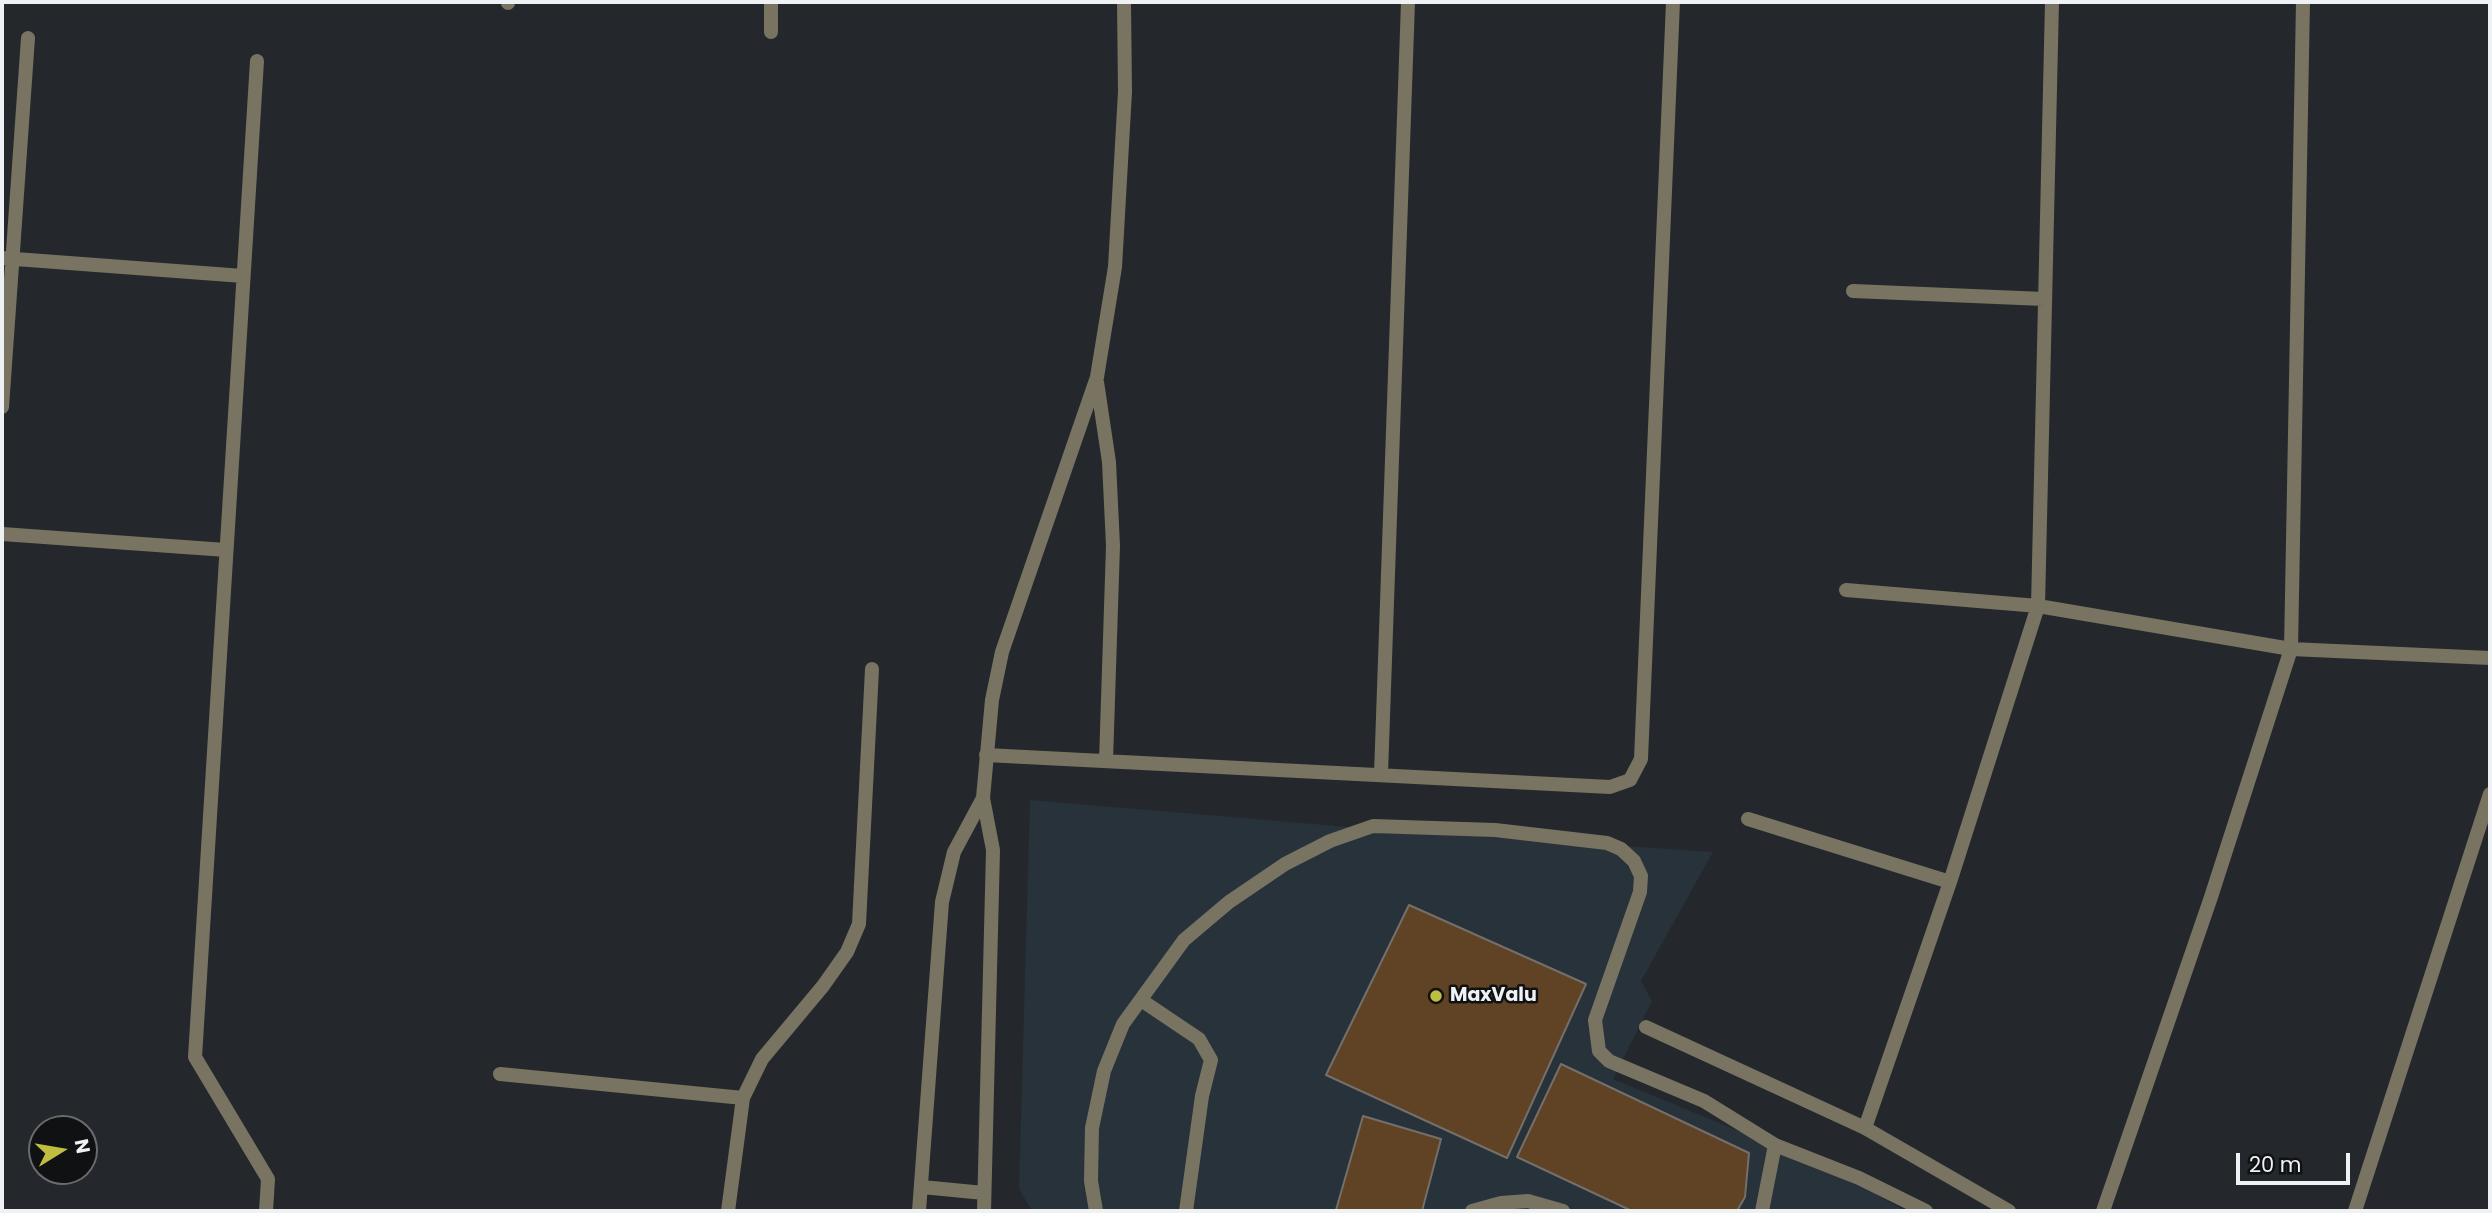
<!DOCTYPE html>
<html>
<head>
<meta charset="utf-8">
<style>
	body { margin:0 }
	#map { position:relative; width:2492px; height:1213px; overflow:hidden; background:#24282c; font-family:Poppins,sans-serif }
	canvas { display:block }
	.frame { position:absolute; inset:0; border:4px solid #eff2f5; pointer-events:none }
	.north { position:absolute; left:28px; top:1115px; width:70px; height:70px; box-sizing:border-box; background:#0f1113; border:2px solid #696b6d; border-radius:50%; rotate:79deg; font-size:19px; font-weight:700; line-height:28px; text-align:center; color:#eff2f5 }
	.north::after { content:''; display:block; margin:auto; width:24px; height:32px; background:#bfbe41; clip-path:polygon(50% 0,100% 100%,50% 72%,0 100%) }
	.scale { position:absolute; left:2236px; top:1153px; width:114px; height:32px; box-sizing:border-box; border:4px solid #eff2f5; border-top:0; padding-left:9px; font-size:21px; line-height:24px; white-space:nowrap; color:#eff2f5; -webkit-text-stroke:5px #0f1113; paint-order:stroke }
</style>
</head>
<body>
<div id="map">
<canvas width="2492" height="1213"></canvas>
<div class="frame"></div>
<div class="north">N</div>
<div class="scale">20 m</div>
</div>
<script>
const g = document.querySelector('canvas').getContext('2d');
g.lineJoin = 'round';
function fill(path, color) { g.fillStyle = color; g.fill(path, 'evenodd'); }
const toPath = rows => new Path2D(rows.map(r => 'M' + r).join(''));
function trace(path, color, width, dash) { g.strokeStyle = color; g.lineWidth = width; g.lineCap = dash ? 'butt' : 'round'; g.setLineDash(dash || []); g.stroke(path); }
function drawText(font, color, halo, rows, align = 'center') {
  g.font = font + ' Poppins,sans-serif'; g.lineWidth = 5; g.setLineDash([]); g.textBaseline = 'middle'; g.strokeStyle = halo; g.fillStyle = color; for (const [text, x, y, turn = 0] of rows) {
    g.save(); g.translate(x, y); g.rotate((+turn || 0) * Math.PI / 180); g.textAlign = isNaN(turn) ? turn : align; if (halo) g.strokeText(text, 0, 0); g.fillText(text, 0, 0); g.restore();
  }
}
fill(toPath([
	[1030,800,1361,828,1713,852,1641,981,1652,1001,1613,1079,1838,1172,1905,1211,1032,1211,1019,1189]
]), '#28323a');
const building = toPath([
	[1409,905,1586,984,1507,1158,1326,1075,1409,905],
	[1561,1064,1749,1153,1745,1197,1737,1211,1632,1211,1517,1157,1561,1064],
	[1363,1116,1441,1139,1422,1211,1336,1210,1363,1116]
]);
fill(building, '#5f4324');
trace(building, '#746f6a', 2);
trace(toPath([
	[1141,1000,1199,1039,1211,1060,1202,1096,1186,1211],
	[500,1074,743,1098],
	[728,1211,743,1098,762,1059,823,986,847,952,859,924,872,669],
	[1096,1211,1091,1181,1092,1128,1104,1071,1123,1024,1184,940,1229,902,1285,864,1330,841,1373,826,1495,830,1607,843,1621,849,1634,861,1641,876,1640,892,1595,1020,1599,1051,1609,1061,1704,1101,1775,1145,1859,1178,1926,1211],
	[1472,1211,1501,1203,1528,1201,1563,1211],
	[1762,1211,1775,1145]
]), '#797362', 14);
trace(toPath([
	[508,3,508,2],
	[771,32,771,2],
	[257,61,195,1057,268,1179,266,1211],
	[2,258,243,276],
	[1853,291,2044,299],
	[1097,382,1109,462,1113,546,1106,761],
	[2,407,28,38],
	[2,534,226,550],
	[1846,590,2038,606,2291,649,2490,658],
	[986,755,1610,787,1630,780,1641,759,1673,2],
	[1381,774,1408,2],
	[1748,819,1950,882],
	[1646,1027,1865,1128,2009,1211],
	[1865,1128,1950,882,2038,606,2052,2],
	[922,1187,984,1193],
	[919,1211,942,902,954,852,983,798],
	[984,1211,993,850,983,798,992,700,1002,652,1097,377,1115,267,1125,92,1124,2],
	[2103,1211,2211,897,2291,649,2303,2],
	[2355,1211,2490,794]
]), '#797362', 14);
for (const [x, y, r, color] of [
	[1436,996,7,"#bfbe41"]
]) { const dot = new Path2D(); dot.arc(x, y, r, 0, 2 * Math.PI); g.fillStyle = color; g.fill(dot); trace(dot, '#0f1113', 2.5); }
drawText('bold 19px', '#eff2f5', '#0f1113', [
	["MaxValu",1450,996]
], 'left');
</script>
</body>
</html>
